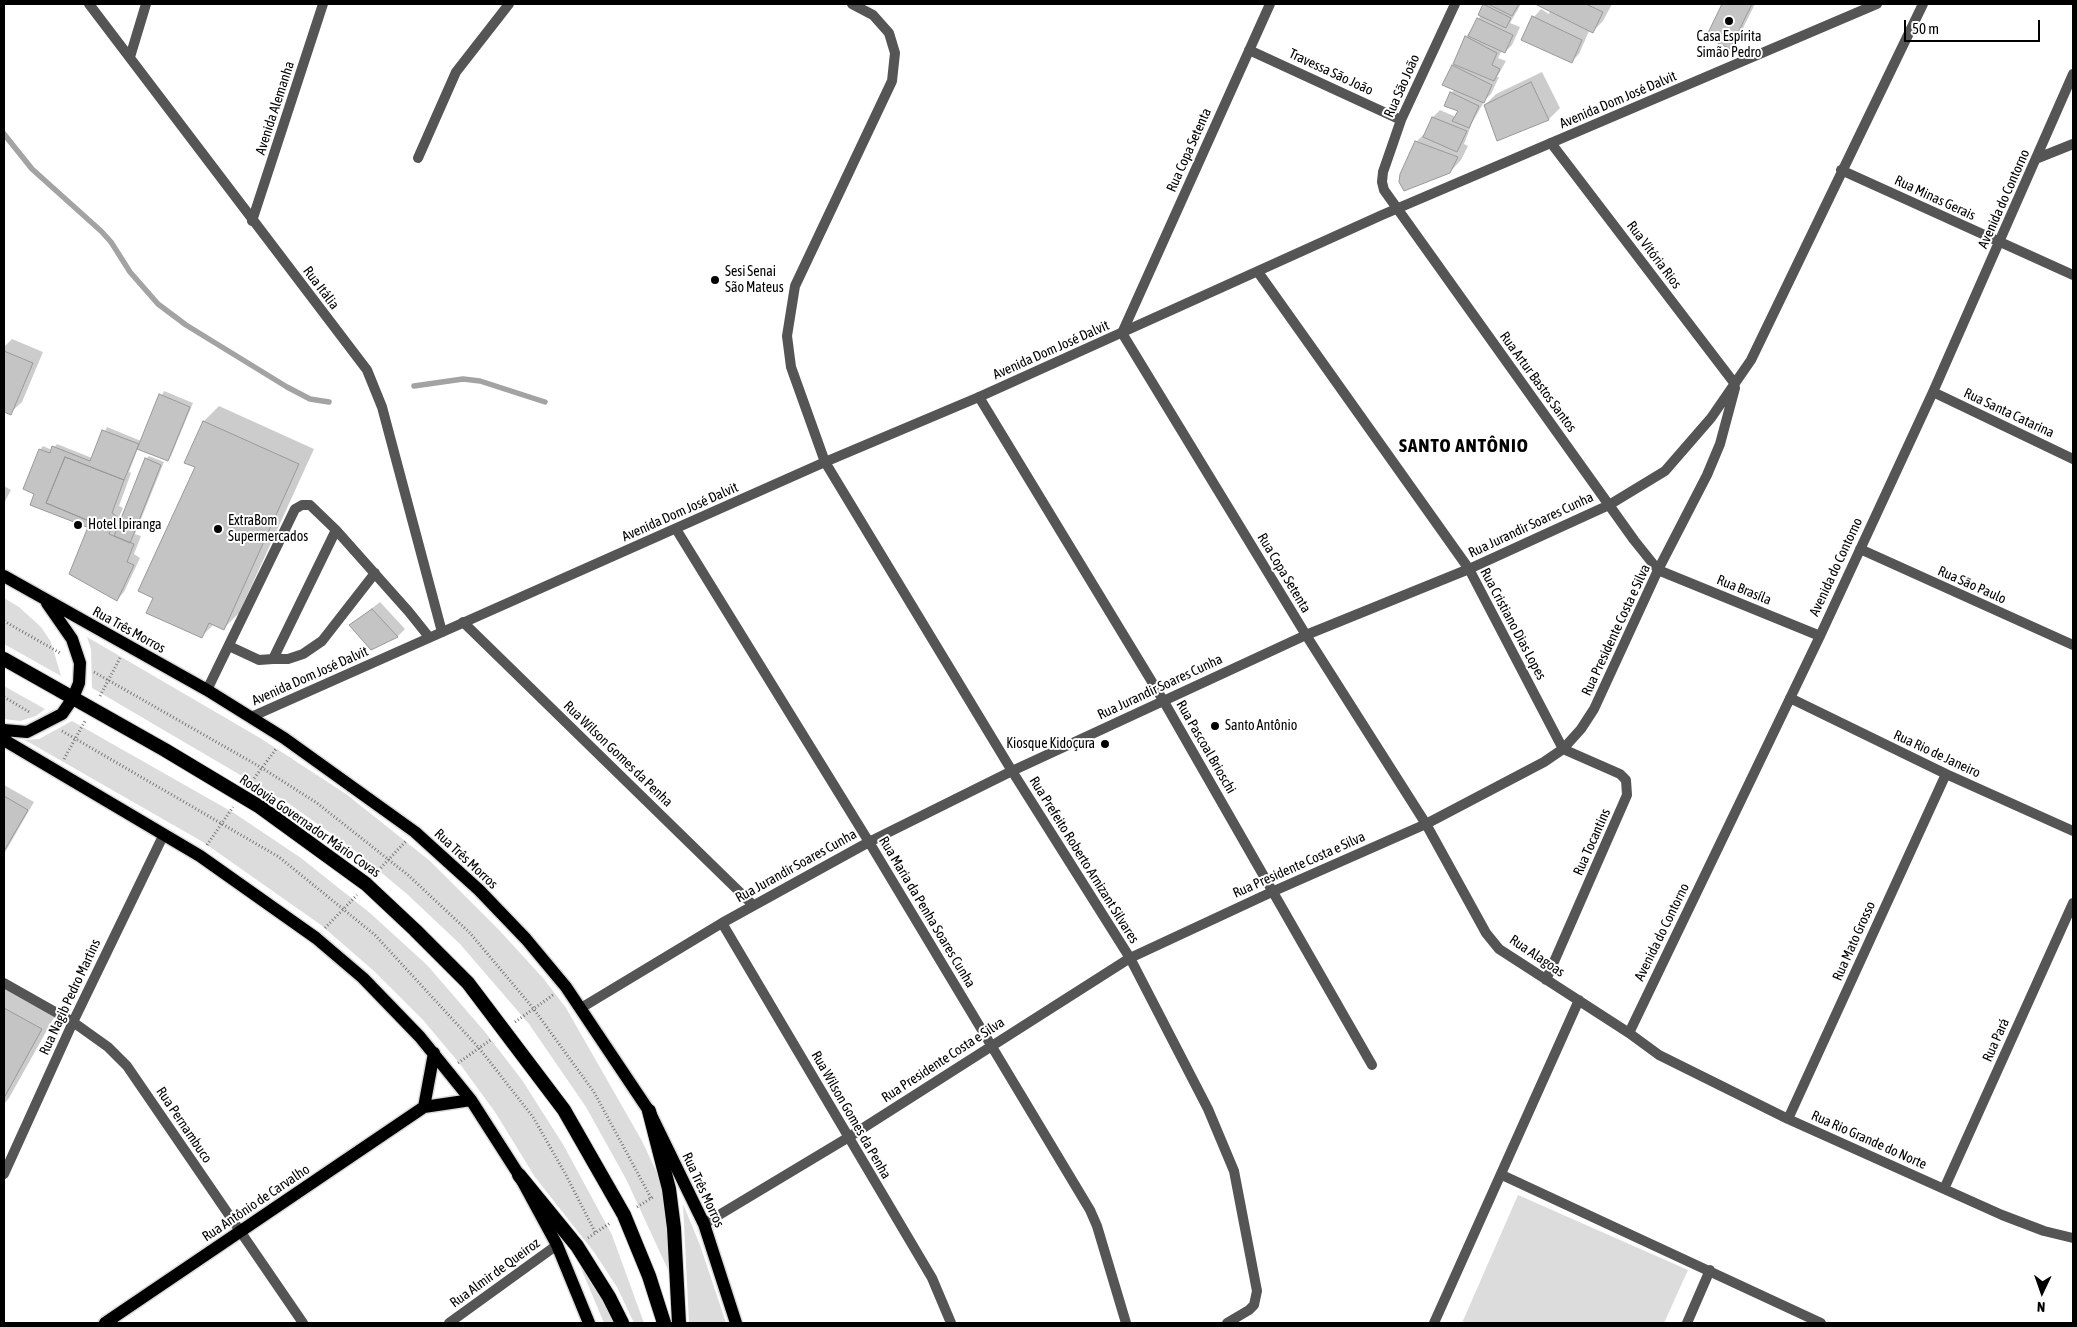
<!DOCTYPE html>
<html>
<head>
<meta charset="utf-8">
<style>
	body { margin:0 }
	#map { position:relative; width:2077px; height:1327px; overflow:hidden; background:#fff; font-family:"Asap Condensed",sans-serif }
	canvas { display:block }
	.frame { position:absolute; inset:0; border:5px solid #000; pointer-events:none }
	.north { position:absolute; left:2017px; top:1267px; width:50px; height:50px; -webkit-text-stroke:4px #fff; paint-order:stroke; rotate:183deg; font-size:14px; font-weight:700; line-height:20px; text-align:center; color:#000 }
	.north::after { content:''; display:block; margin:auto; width:18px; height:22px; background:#000; clip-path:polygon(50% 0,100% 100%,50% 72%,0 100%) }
	.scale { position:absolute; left:1904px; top:20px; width:136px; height:22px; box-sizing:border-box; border:2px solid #000; border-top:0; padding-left:6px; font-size:15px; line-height:18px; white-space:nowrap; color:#000; -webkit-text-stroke:4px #fff; paint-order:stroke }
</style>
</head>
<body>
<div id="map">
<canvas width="2077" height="1327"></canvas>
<div class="frame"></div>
<div class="north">N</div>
<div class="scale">50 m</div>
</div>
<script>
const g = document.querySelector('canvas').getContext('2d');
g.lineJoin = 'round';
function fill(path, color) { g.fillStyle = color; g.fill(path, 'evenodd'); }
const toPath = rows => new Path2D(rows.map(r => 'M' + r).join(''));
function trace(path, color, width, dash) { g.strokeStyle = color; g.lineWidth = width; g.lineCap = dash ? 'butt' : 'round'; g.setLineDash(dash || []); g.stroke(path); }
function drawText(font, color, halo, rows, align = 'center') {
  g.font = font + ' "Asap Condensed",sans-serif'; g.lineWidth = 4; g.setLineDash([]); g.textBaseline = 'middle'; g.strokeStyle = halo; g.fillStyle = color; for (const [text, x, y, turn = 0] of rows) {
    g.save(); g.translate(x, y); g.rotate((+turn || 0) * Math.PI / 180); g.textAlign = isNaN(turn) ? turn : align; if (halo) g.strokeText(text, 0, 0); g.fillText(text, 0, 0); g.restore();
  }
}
fill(toPath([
	[4,598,19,607,41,627,51,642,61,676,4,644],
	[87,637,260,738,346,794,430,861,499,930,543,978,566,1008,642,1141,658,1175,666,1205,670,1274,626,1179,586,1107,529,1024,460,944,407,894,353,849,288,803,92,688,91,649],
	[4,686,45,709,36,716,20,721,4,719],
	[72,721,234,813,301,858,370,913,427,965,485,1032,522,1080,564,1146,612,1235,644,1323,634,1323,617,1287,594,1252,535,1177,495,1112,460,1064,423,1020,374,971,321,925,203,842,25,740,39,739],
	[1518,1195,1688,1270,1664,1323,1462,1323],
	[683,1204,700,1245,726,1323,689,1323],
	[580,1266,594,1283,616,1323,604,1323]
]), '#dcdcdc');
fill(toPath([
	[1485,4,1521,4,1510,23,1520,27,1512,45,1505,52,1502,50,1498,58,1506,61,1497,77,1499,77,1491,94,1485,100,1472,123,1464,144,1468,146,1461,160,1450,172,1416,142,1426,132,1433,117,1440,110,1456,117,1460,111,1451,93,1455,89,1453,66,1466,37,1481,15],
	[1536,4,1612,4,1603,21,1592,32,1589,31,1579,54,1572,61,1534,17,1541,9,1549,14,1550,11],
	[1724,4,1755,4,1737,40,1730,48,1708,36],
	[1542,72,1560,108,1549,119,1498,139,1485,105,1496,94],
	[12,339,43,352,22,402,10,413,4,411,4,347],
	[164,391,193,403,171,456,167,460,138,448,129,472,131,473,119,506,123,508,115,526,118,528,146,459,149,456,164,462,135,534,141,536,134,554,140,558,124,592,117,600,90,527,36,493,40,450,43,446,52,450,57,444,92,458,107,427,141,441],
	[219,406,314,449,239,613,224,628,214,624,202,636,155,597,196,467,185,462,204,421],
	[4,486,11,490,4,503],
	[380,602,405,629,398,636,371,648,351,625],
	[4,785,34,802,4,854],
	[4,985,56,1014,9,1098,4,1104]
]), '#0003');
trace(toPath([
	[4,134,32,169,101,231,111,242,130,272,158,304,186,325,287,387,310,399,329,402],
	[414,386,463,379,480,381,545,402]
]), '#a3a3a3', 5.5);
const building = toPath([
	[1483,4,1511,18,1506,28,1478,15,1483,4],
	[1488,4,1519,4,1512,16,1488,4],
	[1535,4,1586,4,1603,12,1593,33,1535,4],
	[1722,4,1752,4,1730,49,1706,37,1722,4],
	[1532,16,1582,40,1572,63,1521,40,1532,16],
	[1477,18,1513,35,1505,53,1468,36,1477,18],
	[1465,36,1497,53,1492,65,1500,69,1494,81,1453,64,1465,36],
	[1452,65,1492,85,1484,103,1442,85,1452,65],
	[1531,82,1549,120,1497,141,1484,105,1531,82],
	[1450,92,1479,106,1469,128,1452,121,1458,111,1444,106,1450,92],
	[1432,117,1467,131,1457,152,1423,137,1432,117],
	[1415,141,1458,157,1450,173,1404,191,1399,182,1400,174,1415,141],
	[4,351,33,363,11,415,4,412,4,351],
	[159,394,190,407,168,461,137,449,159,394],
	[203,421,299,464,224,630,209,623,202,638,146,613,153,598,138,591,195,467,184,463,203,421],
	[102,430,139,444,124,480,65,457,46,503,94,523,92,529,30,505,34,494,23,489,39,449,50,453,52,446,90,461,102,430],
	[65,457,124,480,112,513,116,516,109,534,134,544,127,562,134,565,117,601,69,574,88,527,92,529,94,523,46,503,65,457],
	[145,458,161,465,130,543,114,536,145,458],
	[372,609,398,637,371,650,349,625,372,609],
	[4,796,28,810,4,851,4,796],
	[4,1008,42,1029,4,1098,4,1008]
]);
fill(building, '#c4c4c4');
trace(building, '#999', 1);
const primary = toPath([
	[4,576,207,690,284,738,415,832,479,890,526,939,566,987,649,1111,704,1224,736,1323],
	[4,730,27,732,62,714,73,698,79,683,80,663,72,639,47,603],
	[4,740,200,856,316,938,363,978,420,1037,471,1100,519,1175,557,1245,589,1323],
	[424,1107,434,1053],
	[105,1323,424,1107,471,1100]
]);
const trunk = toPath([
	[4,659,165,750,260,807,366,884,415,930,468,983,564,1110,624,1215,649,1276,664,1323],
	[649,1111,669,1189,674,1228,679,1323],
	[519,1175,577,1246,609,1297,622,1323]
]);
trace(primary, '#dbdbdb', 15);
trace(trunk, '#dbdbdb', 16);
trace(toPath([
	[4,621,60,653],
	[94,672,262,768,317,803,408,875,470,933,533,1008,594,1092,651,1198],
	[100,696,120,658],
	[4,697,31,713],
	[62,731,279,857,375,935,479,1048,533,1117,566,1175,595,1232],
	[64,759,85,721],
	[250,784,276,749],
	[207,845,233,807],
	[376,873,406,841],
	[325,928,357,895],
	[515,1022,553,995],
	[458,1063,492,1039],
	[637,1207,653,1197],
	[588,1238,610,1223]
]), '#777', 3, [1, 2.5]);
trace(toPath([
	[418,158,456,72,509,4],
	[825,462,791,367,787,336,795,286,892,81,895,53,889,33,873,15,852,4],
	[229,646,259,660,273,659,336,530],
	[273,659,288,659,303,654,322,641,375,573],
	[207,690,295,509,302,505,310,505,336,530,409,612,429,637]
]), '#555', 10);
trace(toPath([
	[89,4,367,370,382,407,442,632],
	[1270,4,1122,333,1306,635,1426,824,1486,933,1499,949,1629,1033],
	[1455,4,1401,120,1383,172,1382,182,1384,190,1634,540,1658,570,1820,636],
	[1249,50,1401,120],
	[130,57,146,4],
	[2073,74,1933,392,1820,636,1629,1033,1659,1055,1788,1119,2002,1215,2044,1231,2073,1238],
	[1551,143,1735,384],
	[2038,158,2073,144],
	[1841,170,2073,275],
	[252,221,323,4],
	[1258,272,1469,569,1563,749],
	[1933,392,2073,459],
	[979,397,1163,700,1372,1065],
	[825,462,1012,771,1130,958,1208,1109,1234,1171,1257,1291,1254,1305,1249,1310,1227,1323],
	[676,529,869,842,1090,1210,1097,1226,1126,1323],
	[1860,549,2073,645],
	[463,622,753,905],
	[1790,698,1946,774,2073,831],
	[722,923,932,1278,951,1323],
	[1546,980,1627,795,1626,780,1620,774,1563,749],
	[4,983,73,1022,108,1047,127,1066,303,1323],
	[581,1008,722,923,869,842,1012,771,1306,635,1469,569,1609,505,1665,471,1711,418,1751,360,1923,4],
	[1788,1119,1946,774],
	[4,1174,73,1022,164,834],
	[1502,1175,1821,1323],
	[1944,1189,2073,903],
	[704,1224,849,1137,1130,958,1274,891,1426,824,1544,762,1563,749,1581,729,1594,709,1658,570,1707,475,1720,444,1735,388],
	[449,1323,557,1245],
	[1434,1323,1579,1000],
	[1687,1323,1710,1270]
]), '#555', 10);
trace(toPath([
	[251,717,825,462,979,397,1382,215,1877,4]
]), '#555', 10);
trace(primary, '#000', 12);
trace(trunk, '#000', 14);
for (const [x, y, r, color] of [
	[1729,21,5,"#000"],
	[715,280,5,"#000"],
	[78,525,5,"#000"],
	[218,529,5,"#000"],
	[1215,726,5,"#000"],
	[1105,744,5,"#000"]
]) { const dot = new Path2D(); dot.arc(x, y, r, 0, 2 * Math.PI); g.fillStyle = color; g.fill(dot); trace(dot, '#fff', 2); }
drawText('14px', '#000', '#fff', [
	["Casa Espírita",1729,37,"center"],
	["Simão Pedro",1729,53,"center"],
	["Sesi Senai",725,272],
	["São Mateus",725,288],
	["ExtraBom",228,521],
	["Supermercados",228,537],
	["Hotel Ipiranga",88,525],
	["Santo Antônio",1225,726],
	["Kiosque Kidoçura",1095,744,"right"]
], 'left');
drawText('14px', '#000', '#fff', [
	["Travessa São João",1331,72,25],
	["Rua São João",1402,86,-66],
	["Avenida Dom José Dalvit",1618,100,-23],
	["Avenida Alemanha",275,108,-72],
	["Rua Copa Setenta",1189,150,-66],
	["Rua Minas Gerais",1935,198,25],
	["Avenida do Contorno",2004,199,-66],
	["Rua Vitória Rios",1654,255,53],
	["Rua Itália",321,288,53],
	["Avenida Dom José Dalvit",1051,350,-24],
	["Rua Artur Bastos Santos",1538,382,54],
	["Rua Santa Catarina",2009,413,25],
	["Avenida Dom José Dalvit",680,512,-24],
	["Rua Jurandir Soares Cunha",1531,525,-25],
	["Avenida do Contorno",1836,567,-65],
	["Rua Copa Setenta",1284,573,59],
	["Rua São Paulo",1972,585,24],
	["Rua Brasíla",1744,590,22],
	["Rua Cristiano Dias Lopes",1513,624,62],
	["Rua Três Morros",129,630,29],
	["Rua Presidente Costa e Silva",1616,630,-65],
	["Avenida Dom José Dalvit",310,676,-24],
	["Rua Jurandir Soares Cunha",1160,687,-25],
	["Rua Pascoal Brioschi",1206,747,60],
	["Rua Wilson Gomes da Penha",618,754,44],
	["Rua Rio de Janeiro",1937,754,25],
	["Rodovia Governador Mário Covas",310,826,35],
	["Rua Tocantins",1592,842,-66],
	["Rua Três Morros",466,859,43],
	["Rua Prefeito Roberto Arnizant Silvares",1084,860,58],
	["Rua Presidente Costa e Silva",1299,865,-24],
	["Rua Jurandir Soares Cunha",796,866,-29],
	["Rua Maria da Penha Soares Cunha",927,912,59],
	["Avenida do Contorno",1662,932,-64],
	["Rua Mato Grosso",1854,941,-66],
	["Rua Alagoas",1537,956,34],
	["Rua Nagib Pedro Martins",70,997,-65],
	["Rua Pará",1996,1040,-66],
	["Rua Presidente Costa e Silva",943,1060,-33],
	["Rua Wilson Gomes da Penha",851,1115,60],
	["Rua Pernambuco",184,1125,56],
	["Rua Rio Grande do Norte",1869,1140,24],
	["Rua Três Morros",703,1190,65],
	["Rua Antônio de Carvalho",256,1203,-34],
	["Rua Almir de Queiroz",495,1273,-36]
]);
g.letterSpacing = '1px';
drawText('bold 19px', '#000', '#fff', [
	["SANTO ANTÔNIO",1464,446]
]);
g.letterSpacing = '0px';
</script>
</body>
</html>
